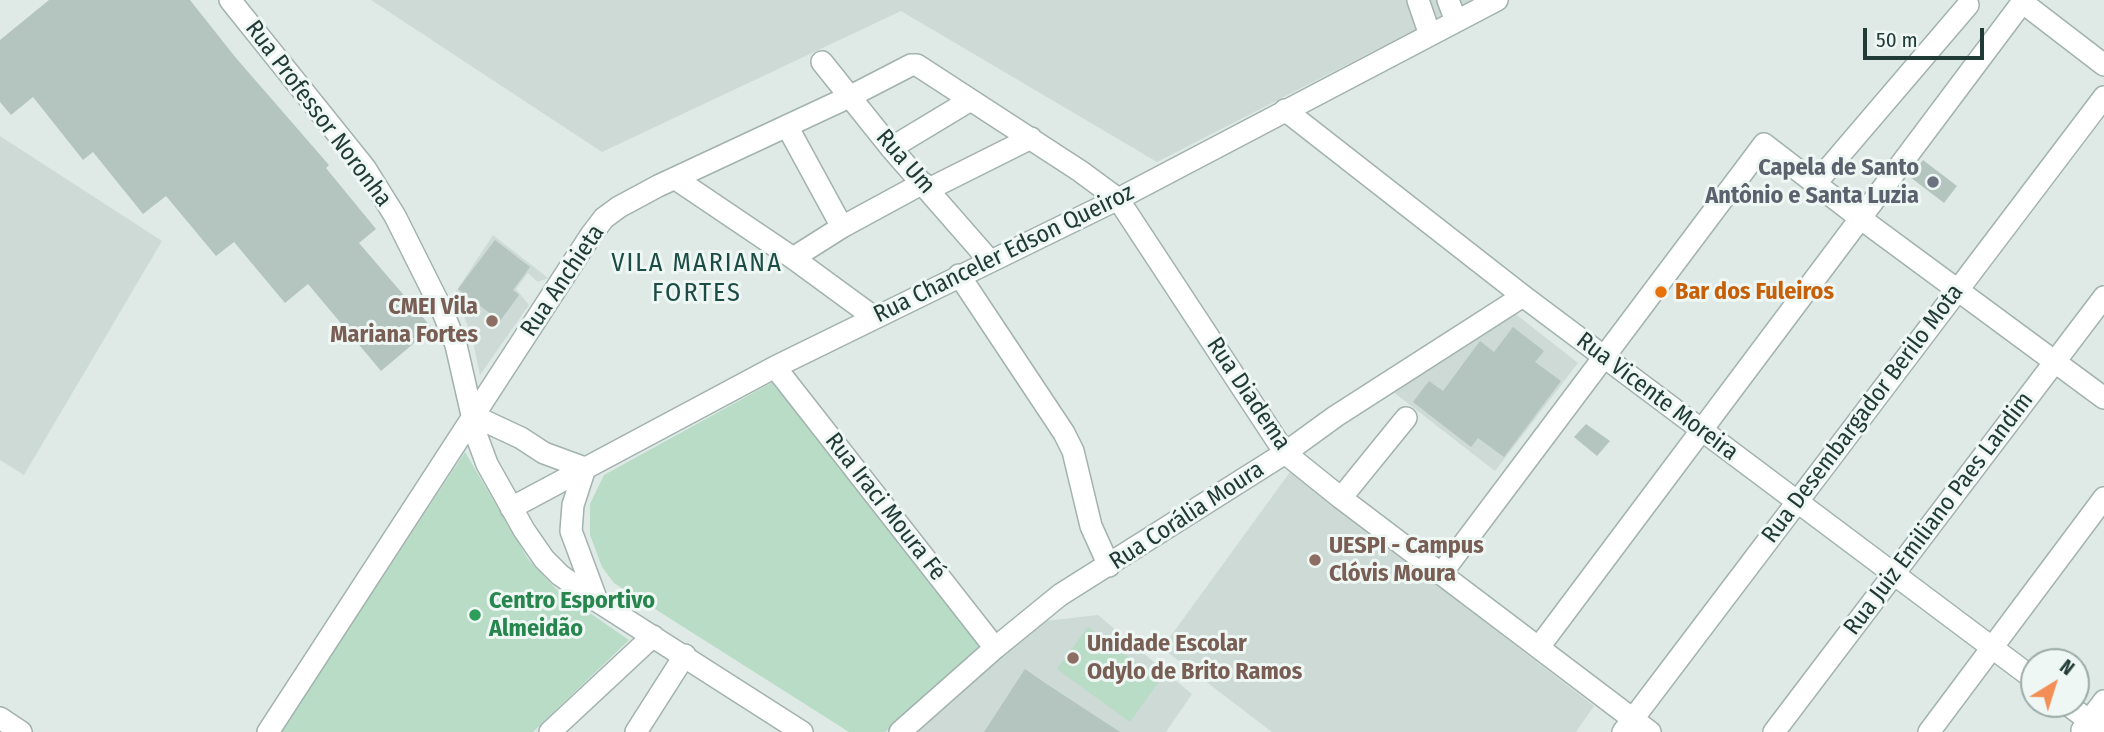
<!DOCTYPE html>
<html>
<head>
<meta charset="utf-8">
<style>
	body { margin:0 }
	#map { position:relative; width:2104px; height:732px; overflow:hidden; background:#dfeae7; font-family:"Fira Sans Condensed",sans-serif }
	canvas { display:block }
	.north { position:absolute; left:2020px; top:648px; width:70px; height:70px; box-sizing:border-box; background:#eff7f4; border:2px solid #9caba8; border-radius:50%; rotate:38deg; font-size:19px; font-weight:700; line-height:28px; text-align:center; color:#203a36 }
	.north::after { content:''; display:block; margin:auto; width:24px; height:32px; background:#f28e56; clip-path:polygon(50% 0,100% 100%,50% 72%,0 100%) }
	.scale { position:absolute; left:1863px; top:28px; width:121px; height:32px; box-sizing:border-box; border:4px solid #203a36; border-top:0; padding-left:9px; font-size:21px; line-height:24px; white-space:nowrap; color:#203a36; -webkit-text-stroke:5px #eff7f4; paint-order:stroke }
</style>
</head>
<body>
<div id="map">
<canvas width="2104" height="732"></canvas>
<div class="north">N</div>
<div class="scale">50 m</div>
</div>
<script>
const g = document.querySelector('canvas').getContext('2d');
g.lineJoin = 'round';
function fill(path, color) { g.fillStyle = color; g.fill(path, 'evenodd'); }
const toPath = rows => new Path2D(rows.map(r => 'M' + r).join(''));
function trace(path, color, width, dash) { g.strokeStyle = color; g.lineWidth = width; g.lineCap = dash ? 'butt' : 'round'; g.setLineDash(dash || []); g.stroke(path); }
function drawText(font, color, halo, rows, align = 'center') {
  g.font = font + ' "Fira Sans Condensed",sans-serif'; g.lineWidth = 6; g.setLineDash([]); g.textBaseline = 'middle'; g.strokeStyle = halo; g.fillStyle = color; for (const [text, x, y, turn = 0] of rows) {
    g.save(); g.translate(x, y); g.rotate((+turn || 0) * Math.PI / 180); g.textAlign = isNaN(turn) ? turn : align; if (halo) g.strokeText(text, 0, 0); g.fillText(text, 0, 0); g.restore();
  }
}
fill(toPath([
	[371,0,1473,0,1157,162,901,11,602,152],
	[0,136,162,241,24,475,0,460],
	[493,235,548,278,538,282,528,273,516,289,529,305,480,375,472,337,455,293],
	[1513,312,1578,363,1495,471,1392,391],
	[1290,472,1594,706,1576,732,1272,732,1162,648],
	[1098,615,1192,694,1166,732,916,732,1037,622]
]), '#cddad6');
fill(toPath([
	[773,382,985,646,885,732,849,732,614,583,602,567,590,535,590,504,604,475],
	[465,452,528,559,558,591,629,640,533,732,280,732],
	[1088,627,1160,680,1130,722,1057,669]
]), '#b8dcc6');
fill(toPath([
	[49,0,190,0,236,58,329,165,326,168,376,229,359,243,432,328,381,371,308,284,285,303,234,242,216,256,166,196,143,214,93,152,83,160,33,97,11,115,0,102,0,40],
	[1923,160,1957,186,1944,203,1910,177],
	[495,240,530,267,513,290,519,295,500,321,458,289],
	[1513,327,1544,351,1535,362,1561,381,1504,457,1478,438,1471,447,1413,402,1429,381,1443,391,1480,341,1494,352],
	[1586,424,1610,441,1597,456,1574,437],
	[1025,669,1045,683,1120,732,984,732]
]), '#b4c5c0');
const minor = toPath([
	[230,0,365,168,395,216,443,312,456,345,477,437,487,464,524,530,544,559,560,575,597,601,802,732],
	[1418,0,1430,35],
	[1448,0,1456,21],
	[2022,2,2104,65],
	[822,62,891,148,989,260],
	[1285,110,1523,296,2034,679],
	[787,126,842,227],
	[891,148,969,101],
	[676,179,793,258,875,318],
	[1816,183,1968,5],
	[929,189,1031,138],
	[793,258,842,227,923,183],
	[959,275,1064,433,1073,451,1091,526,1109,566],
	[775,367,995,648],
	[474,416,521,438,544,453,585,468,573,505,571,531,597,601],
	[1341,498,1406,418],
	[511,508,775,367,1118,199,1497,0],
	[1441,574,1764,144,1860,218,2104,398],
	[1539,647,2024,0],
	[2067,704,2104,732],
	[0,718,21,732],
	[2082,730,2104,701],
	[268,732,591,235,604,218,619,207,658,186,849,97,911,65,917,65,1080,171,1118,199,1285,453,1341,498,1650,732],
	[550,732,653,636],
	[636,732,685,655],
	[900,732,995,648,1060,595,1285,453,1336,416,1523,296],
	[1623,732,2104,97],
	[1774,732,2104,297],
	[1929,732,2104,498]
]);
trace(minor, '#a2b2ae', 24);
trace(minor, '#fff', 21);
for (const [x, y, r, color] of [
	[1933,182,7,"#6b7280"],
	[1661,292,7,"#e8710a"],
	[492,321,7,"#8d6e63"],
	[1315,560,7,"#8d6e63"],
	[475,615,7,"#2e9e5b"],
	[1073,658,7,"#8d6e63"]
]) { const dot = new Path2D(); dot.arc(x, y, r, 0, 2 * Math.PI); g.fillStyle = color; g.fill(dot); trace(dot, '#eff7f4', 2.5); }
drawText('24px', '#203a36', '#eff7f4', [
	["Rua Professor Noronha",318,114,53],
	["Rua Um",905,162,49],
	["Rua Chanceler Edson Queiroz",1004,254,-26],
	["Rua Anchieta",563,281,-56],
	["Rua Diadema",1248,394,56],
	["Rua Vicente Moreira",1657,397,37],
	["Rua Desembargador Berilo Mota",1863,414,-53],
	["Rua Iraci Moura Fé",885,507,52],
	["Rua Juiz Emiliano Paes Landim",1939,514,-53],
	["Rua Corália Moura",1187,516,-33]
]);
drawText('bold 24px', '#5b616d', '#eff7f4', [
	["Capela de Santo",1919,168],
	["Antônio e Santa Luzia",1919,196]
], 'right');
drawText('bold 24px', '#c56008', '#eff7f4', [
	["Bar dos Fuleiros",1675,292]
], 'left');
drawText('bold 24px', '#785e54', '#eff7f4', [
	["CMEI Vila",478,307,"right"],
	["Mariana Fortes",478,335,"right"],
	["UESPI - Campus",1329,546],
	["Clóvis Moura",1329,574],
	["Unidade Escolar",1087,644],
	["Odylo de Brito Ramos",1087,672]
], 'left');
drawText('bold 24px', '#27864d', '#eff7f4', [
	["Centro Esportivo",489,601],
	["Almeidão",489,629]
], 'left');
g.letterSpacing = '2px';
drawText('26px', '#1c4c46', '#eff7f4', [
	["VILA MARIANA",697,264],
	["FORTES",697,294]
]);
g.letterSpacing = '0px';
</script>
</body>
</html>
